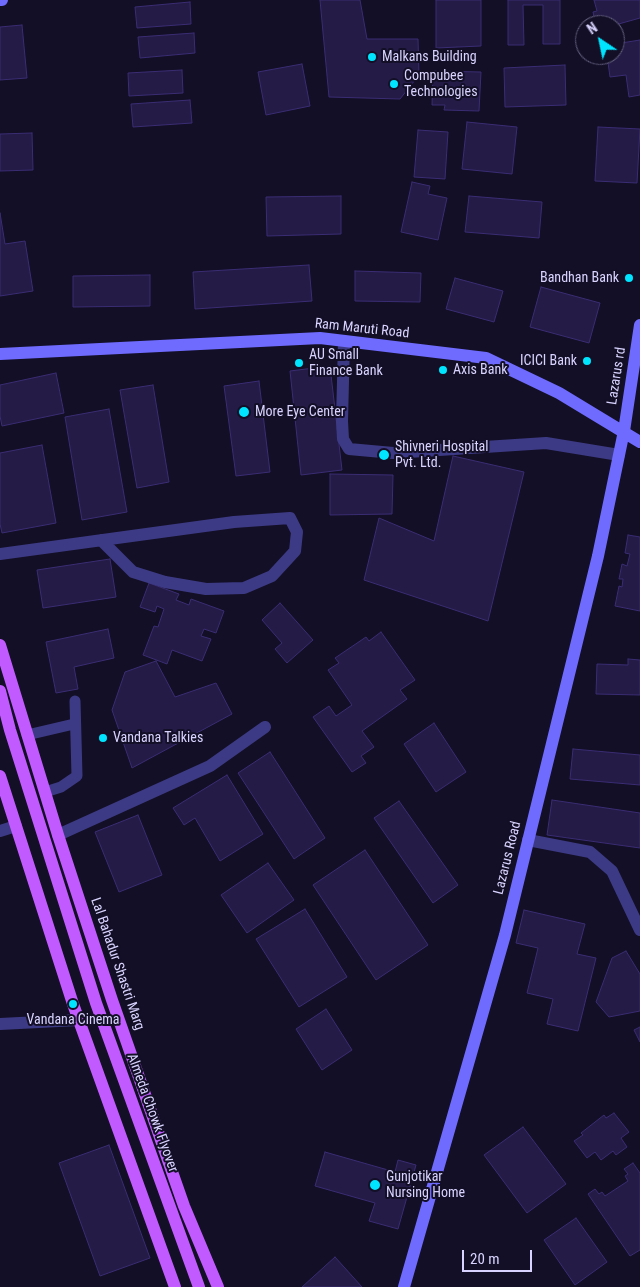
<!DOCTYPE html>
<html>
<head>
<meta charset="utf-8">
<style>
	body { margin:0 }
	#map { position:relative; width:640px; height:1287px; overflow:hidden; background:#130f26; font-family:"Roboto Condensed",sans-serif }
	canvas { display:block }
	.north { position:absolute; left:575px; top:15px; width:50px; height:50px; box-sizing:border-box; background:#130f26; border:1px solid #625e7d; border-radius:50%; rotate:326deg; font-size:14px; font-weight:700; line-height:20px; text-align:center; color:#d9d4ff }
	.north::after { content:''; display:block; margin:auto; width:18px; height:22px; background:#00e5ff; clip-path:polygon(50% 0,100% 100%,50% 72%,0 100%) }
	.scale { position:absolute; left:462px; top:1250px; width:70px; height:22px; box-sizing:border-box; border:2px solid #d9d4ff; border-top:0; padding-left:6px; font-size:15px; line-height:18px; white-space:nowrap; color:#d9d4ff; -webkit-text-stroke:4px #130f26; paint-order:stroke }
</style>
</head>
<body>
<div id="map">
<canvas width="640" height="1287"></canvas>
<div class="north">N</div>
<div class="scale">20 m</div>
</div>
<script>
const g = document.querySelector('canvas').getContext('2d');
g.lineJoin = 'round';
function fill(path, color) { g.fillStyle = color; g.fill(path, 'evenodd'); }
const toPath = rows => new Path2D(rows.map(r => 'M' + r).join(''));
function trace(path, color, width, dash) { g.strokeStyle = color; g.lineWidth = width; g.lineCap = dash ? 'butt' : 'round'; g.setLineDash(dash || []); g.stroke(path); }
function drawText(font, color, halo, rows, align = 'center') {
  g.font = font + ' "Roboto Condensed",sans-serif'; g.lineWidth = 4; g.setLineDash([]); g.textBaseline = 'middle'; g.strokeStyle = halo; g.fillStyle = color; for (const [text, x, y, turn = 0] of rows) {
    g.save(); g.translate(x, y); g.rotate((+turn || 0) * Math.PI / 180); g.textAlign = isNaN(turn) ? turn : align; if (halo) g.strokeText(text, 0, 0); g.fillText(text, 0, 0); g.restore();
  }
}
const building = toPath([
	[320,0,360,0,367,39,418,39,419,75,400,99,329,97,320,0],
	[436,0,481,0,481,46,436,48,436,0],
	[508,0,560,0,560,44,543,44,543,5,523,5,524,45,508,45,508,0],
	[594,0,640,0,640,18,615,25,596,25,593,12,597,11,594,0],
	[190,2,191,24,137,28,135,7,190,2],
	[22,25,27,78,0,80,0,27,22,25],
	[194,33,195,53,140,58,138,37,194,33],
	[640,40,640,95,629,97,626,75,610,77,607,55,615,55,615,44,640,40],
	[302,64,310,106,266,115,258,72,302,64],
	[565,65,566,105,505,107,504,68,565,65],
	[182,70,183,93,129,96,128,73,182,70],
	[433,71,481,72,479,111,444,110,445,105,432,105,433,71],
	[190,100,192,123,133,127,131,104,190,100],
	[467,122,517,127,512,174,462,169,467,122],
	[598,127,640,129,637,183,595,181,598,127],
	[418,130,448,132,445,179,414,177,418,130],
	[32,133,33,170,0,171,0,134,32,133],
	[412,182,430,186,428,194,447,198,438,240,401,232,412,182],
	[341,196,341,234,267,236,266,197,341,196],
	[469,196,542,202,539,238,465,232,469,196],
	[0,213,5,244,25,241,33,291,0,296,0,213],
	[309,265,312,301,195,309,193,272,309,265],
	[355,271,421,273,420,302,355,301,355,271],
	[150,275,150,306,73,307,73,276,150,275],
	[455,278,503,291,494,322,446,309,455,278],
	[541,287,600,303,589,343,530,327,541,287],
	[330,366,342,470,301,475,290,371,330,366],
	[56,373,64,413,2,426,0,416,0,385,56,373],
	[259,381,270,472,236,476,224,386,259,381],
	[153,385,169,482,137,488,120,390,153,385],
	[109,409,127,512,82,520,65,417,109,409],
	[42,445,56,523,2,533,0,524,0,453,42,445],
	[453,456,524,472,488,621,364,580,379,518,434,541,453,456],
	[330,474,393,475,392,514,330,515,330,474],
	[628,535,640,537,640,611,615,606,619,586,622,587,623,579,619,579,622,564,627,566,630,554,625,553,628,535],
	[110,559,116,597,43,608,37,570,110,559],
	[149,583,179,594,176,600,189,605,191,599,224,611,216,633,204,629,201,636,211,639,202,661,172,650,167,664,143,655,154,626,158,627,164,609,157,606,155,612,140,607,149,583],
	[280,603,313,640,287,663,275,649,282,643,262,620,280,603],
	[108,629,114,658,74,667,78,689,56,693,46,642,108,629],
	[381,632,415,680,400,690,407,699,362,731,374,747,361,756,366,763,352,772,313,717,329,706,336,716,352,705,328,670,339,663,335,658,366,637,369,641,381,632],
	[628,659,640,660,640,695,596,694,597,664,628,665,628,659],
	[156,661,175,697,216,683,232,714,132,768,112,710,125,672,156,661],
	[434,723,466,772,436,792,404,744,434,723],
	[573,749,640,755,640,785,570,779,573,749],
	[270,752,325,838,294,859,238,773,270,752],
	[227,775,263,834,220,861,195,818,184,825,173,808,227,775],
	[552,800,640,813,640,848,547,835,552,800],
	[399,801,458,885,433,903,374,818,399,801],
	[138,815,162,875,119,892,95,832,138,815],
	[365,850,428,945,376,980,313,885,365,850],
	[268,863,294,900,247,933,221,895,268,863],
	[305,909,347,977,299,1007,256,939,305,909],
	[524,910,585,924,577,954,596,958,578,1031,547,1024,553,999,527,993,538,948,516,943,524,910],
	[626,951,640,974,640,1011,609,1017,596,1002,612,958,626,951],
	[326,1009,352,1050,322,1070,296,1029,326,1009],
	[640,1027,640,1042,634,1030,640,1027],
	[614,1113,629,1132,621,1138,627,1147,616,1155,613,1151,601,1160,595,1152,587,1158,574,1141,583,1135,581,1133,604,1115,606,1118,614,1113],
	[523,1127,566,1184,527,1213,484,1155,523,1127],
	[109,1145,150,1258,100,1276,59,1163,109,1145],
	[325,1152,395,1172,398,1160,416,1165,398,1229,369,1221,375,1203,315,1186,325,1152],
	[633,1163,640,1173,640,1250,630,1256,588,1194,595,1189,599,1194,602,1192,605,1196,628,1181,625,1176,628,1174,624,1169,633,1163],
	[576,1218,607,1262,575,1285,544,1240,576,1218],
	[335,1257,362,1287,302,1287,335,1257]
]);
fill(building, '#241b47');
trace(building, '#3b2d73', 1);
trace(toPath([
	[27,735,74,724],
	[45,792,61,787,77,776,75,701]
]), '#3d3a85', 11);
trace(toPath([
	[344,341,342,421,343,439,349,449,393,453,546,443,619,455],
	[0,554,234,522,290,518,297,532,295,551,272,576,244,588,206,589,165,582,133,572,101,540],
	[0,831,16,826],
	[58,835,210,766,265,727],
	[528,840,590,852,612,871,640,930],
	[0,1024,78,1020]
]), '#3d3a85', 12);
trace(toPath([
	[0,0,2,0],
	[0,354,320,338,486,358,559,393,640,442],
	[404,1287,505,935,598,556,624,431,640,325]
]), '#6f6bff', 12);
trace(toPath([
	[0,645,58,835,112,1000,184,1206,218,1287],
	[0,691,10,730,96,1003,199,1287],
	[0,776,73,1004,175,1287]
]), '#c25bff', 12);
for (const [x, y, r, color] of [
	[372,57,5,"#00e5ff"],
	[394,84,5,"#00e5ff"],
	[629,278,5,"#00e5ff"],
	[587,361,5,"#00e5ff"],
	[299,363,5,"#00e5ff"],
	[443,370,5,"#00e5ff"],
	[244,412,6,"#00e5ff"],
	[384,455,6,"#00e5ff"],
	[103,738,5,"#00e5ff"],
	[73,1004,5,"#00e5ff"],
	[375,1185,6,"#00e5ff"]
]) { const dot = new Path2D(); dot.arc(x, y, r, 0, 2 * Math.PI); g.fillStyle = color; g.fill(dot); trace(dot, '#130f26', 2); }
drawText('14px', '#d9d4ff', '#130f26', [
	["Malkans Building",382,57],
	["Compubee",404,76],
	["Technologies",404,92],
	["Bandhan Bank",619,278,"right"],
	["AU Small",309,355],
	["Finance Bank",309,371],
	["ICICI Bank",577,361,"right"],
	["Axis Bank",453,370],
	["More Eye Center",255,412],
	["Shivneri Hospital",395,447],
	["Pvt. Ltd.",395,463],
	["Vandana Talkies",113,738],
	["Vandana Cinema",73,1020,"center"],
	["Gunjotikar",386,1177],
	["Nursing Home",386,1193]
], 'left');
drawText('14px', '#d9d4ff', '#130f26', [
	["Ram Maruti Road",362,329,6],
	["Lazarus rd",617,376,-81],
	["Lazarus Road",508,858,-76],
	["Lal Bahadur Shastri Marg",117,964,71],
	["Almeda Chowk Flyover",152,1113,70]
]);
</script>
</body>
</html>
